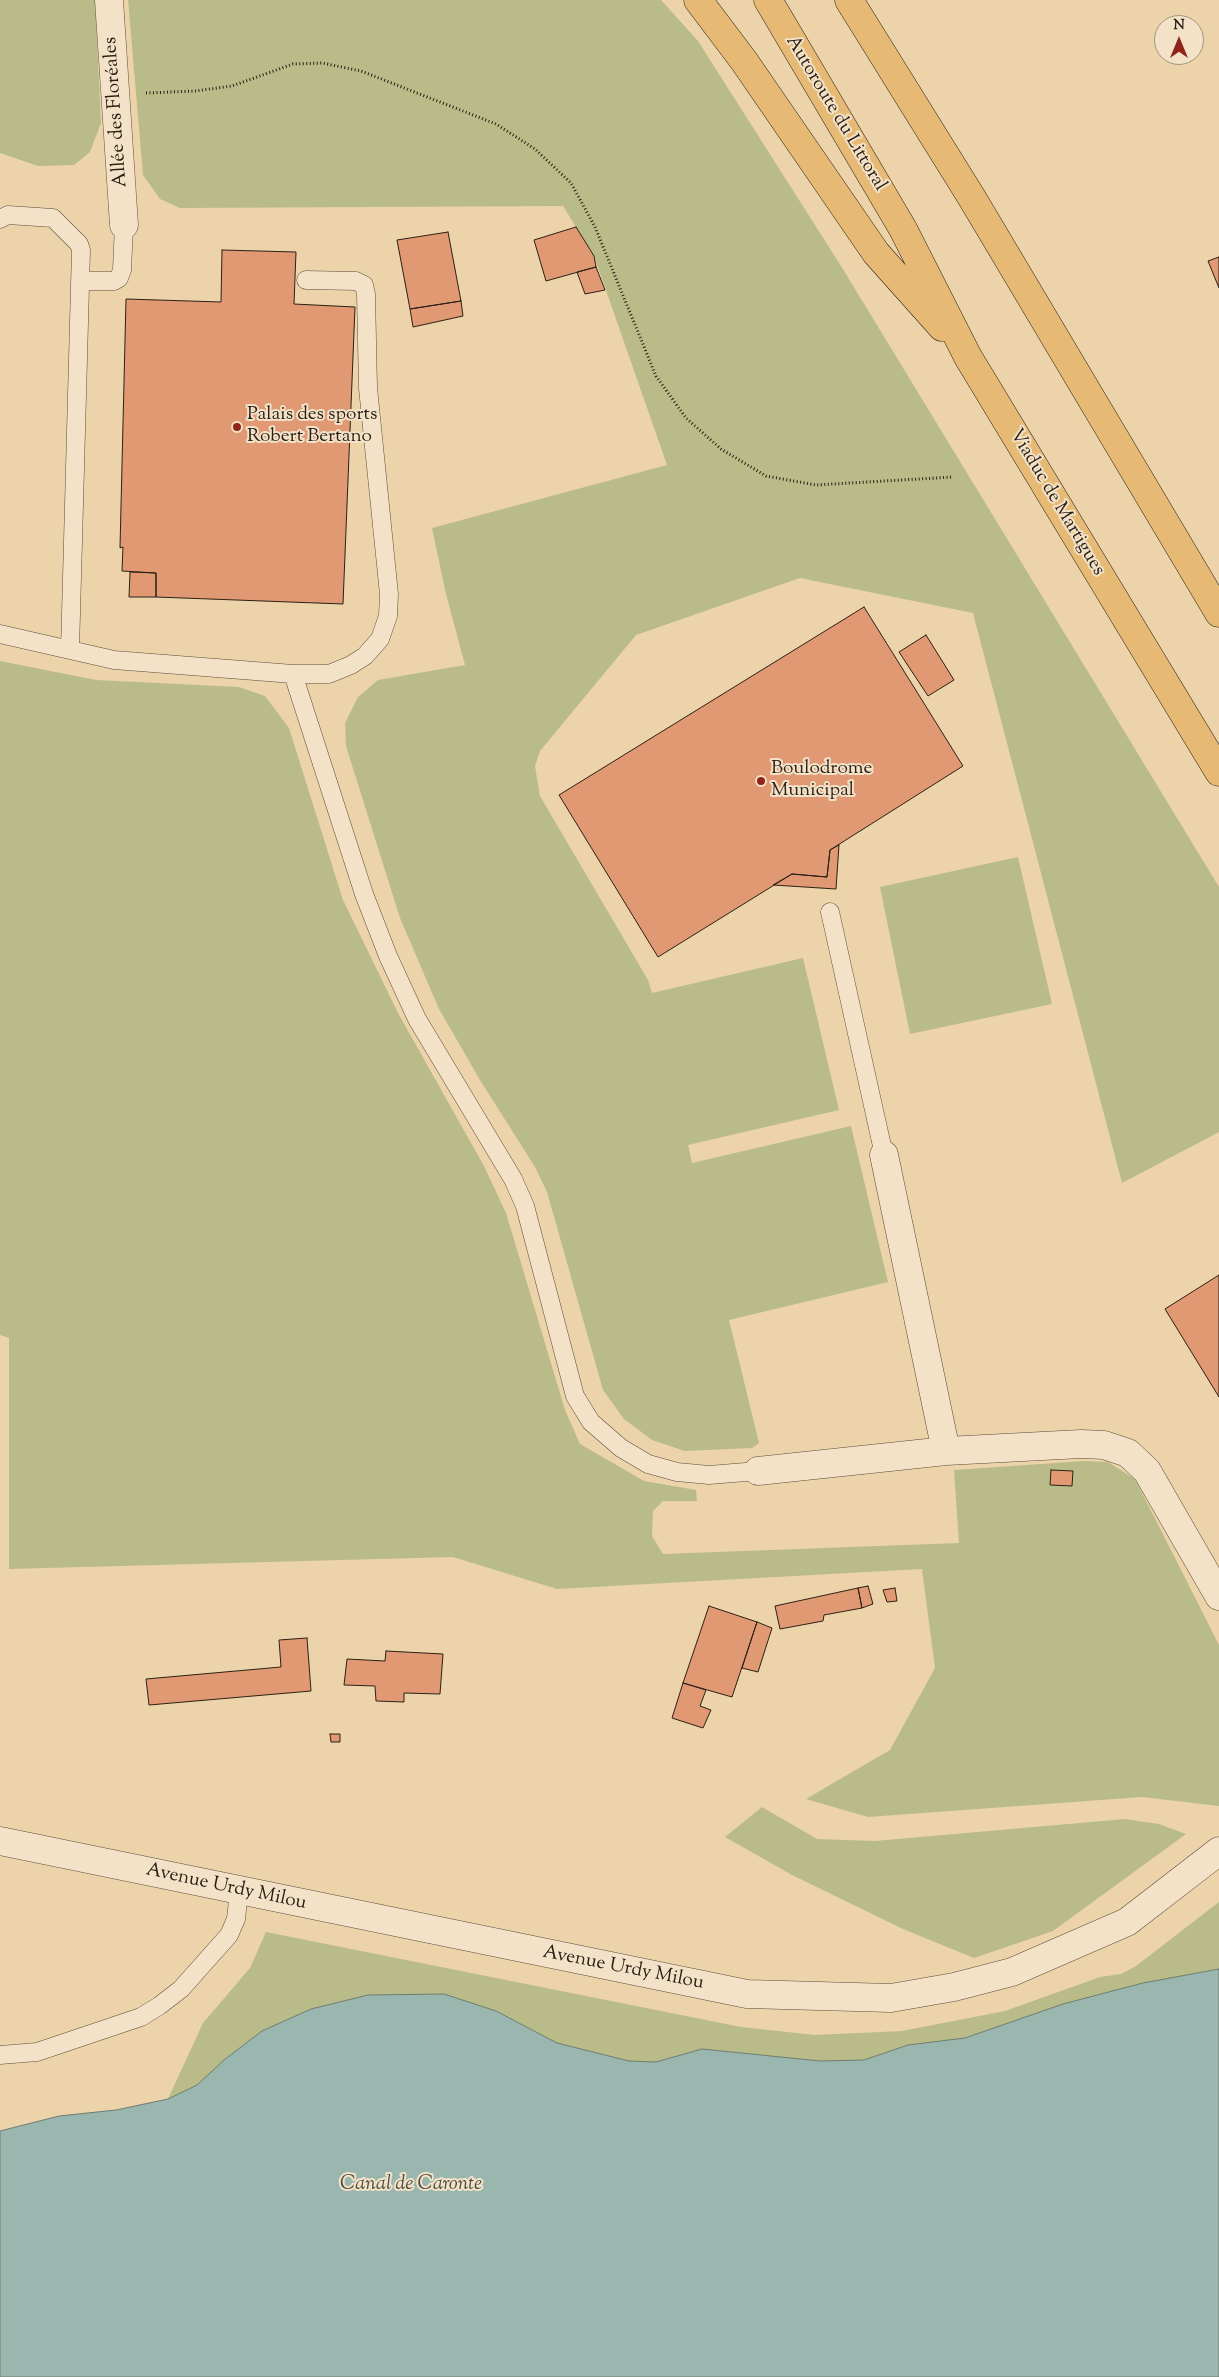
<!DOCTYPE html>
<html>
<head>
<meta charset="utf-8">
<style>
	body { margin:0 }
	#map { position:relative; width:1219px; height:2377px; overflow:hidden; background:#ecd3aa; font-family:"Sorts Mill Goudy",serif }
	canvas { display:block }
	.north { position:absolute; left:1154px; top:15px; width:50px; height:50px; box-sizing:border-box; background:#f3e2c8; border:1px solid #a39480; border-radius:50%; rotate:0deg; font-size:14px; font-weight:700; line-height:20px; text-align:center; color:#2b2015 }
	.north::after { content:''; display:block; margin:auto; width:18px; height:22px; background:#8f2418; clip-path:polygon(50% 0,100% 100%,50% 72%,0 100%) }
</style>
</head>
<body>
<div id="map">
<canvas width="1219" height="2377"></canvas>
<div class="north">N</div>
</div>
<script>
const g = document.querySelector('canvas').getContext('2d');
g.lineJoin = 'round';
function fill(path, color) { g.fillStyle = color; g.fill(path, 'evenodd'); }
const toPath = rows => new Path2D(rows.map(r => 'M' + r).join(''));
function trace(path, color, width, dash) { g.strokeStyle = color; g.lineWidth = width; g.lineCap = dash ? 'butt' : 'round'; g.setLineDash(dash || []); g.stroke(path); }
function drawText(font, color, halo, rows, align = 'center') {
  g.font = font + ' "Sorts Mill Goudy",serif'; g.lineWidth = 4; g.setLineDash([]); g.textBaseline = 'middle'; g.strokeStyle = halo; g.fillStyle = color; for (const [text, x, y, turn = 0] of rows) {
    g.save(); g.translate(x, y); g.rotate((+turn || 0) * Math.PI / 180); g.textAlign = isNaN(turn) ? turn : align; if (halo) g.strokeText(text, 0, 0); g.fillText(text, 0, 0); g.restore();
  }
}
fill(toPath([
	[0,0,95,0,101,123,90,152,74,165,38,166,0,153],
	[128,0,661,0,698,41,841,266,1219,887,1219,1132,1122,1183,973,613,800,578,636,635,540,751,535,766,540,796,648,980,652,993,803,958,839,1110,688,1145,692,1163,851,1126,888,1282,729,1320,759,1443,752,1448,685,1451,652,1440,624,1419,603,1390,547,1192,535,1167,480,1080,439,1009,400,918,346,746,345,723,358,697,378,680,465,665,446,594,432,528,667,465,594,256,563,206,180,208,160,199,143,175],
	[0,661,96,680,239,687,265,696,289,728,343,900,398,1013,484,1166,506,1213,565,1410,580,1444,644,1481,696,1490,697,1501,663,1501,653,1511,652,1536,663,1554,959,1543,954,1470,1084,1461,1108,1462,1135,1479,1219,1645,1219,1806,1142,1797,868,1817,806,1799,890,1750,935,1668,922,1569,557,1589,453,1557,9,1569,9,1338,0,1335],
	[1018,857,1052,1004,910,1034,880,887],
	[762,1807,817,1839,875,1841,1125,1819,1159,1824,1186,1834,1053,1931,974,1958,903,1929,792,1875,725,1837],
	[1219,1902,1219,1969,1143,1983,1063,2004,965,2038,908,2045,864,2060,820,2061,702,2049,656,2062,629,2061,557,2043,496,2011,444,1994,369,1995,311,2009,262,2031,224,2060,197,2085,168,2099,203,2023,250,1968,266,1932,741,2027,815,2035,902,2031,1005,2011,1100,1977,1121,1974,1136,1966]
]), '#b9bc88');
const water = toPath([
	[1219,1969,1219,2377,0,2377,0,2131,59,2116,116,2110,168,2099,197,2085,224,2060,262,2031,311,2009,368,1995,444,1994,496,2011,557,2043,629,2061,656,2062,702,2049,820,2061,864,2060,908,2045,965,2038,1063,2004,1143,1983,1219,1969]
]);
fill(water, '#99b7ae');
trace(water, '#6d7b71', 1);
const building = toPath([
	[576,227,594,256,596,267,546,281,534,240,576,227],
	[448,232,461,301,410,309,397,240,448,232],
	[222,250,296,252,294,304,355,307,343,604,156,597,156,573,122,571,123,547,120,548,126,299,221,302,222,250],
	[1219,257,1219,288,1208,261,1219,257],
	[596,267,605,290,585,294,577,272,596,267],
	[461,301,463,316,413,327,410,309,461,301],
	[130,572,156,573,156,597,129,597,130,572],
	[864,607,963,766,830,850,827,877,792,874,658,957,559,795,864,607],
	[926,635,954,680,928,696,899,652,926,635],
	[839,845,836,889,773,885,792,874,827,877,830,850,839,845],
	[1219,1275,1219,1397,1165,1309,1219,1275],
	[1051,1470,1073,1471,1072,1486,1050,1485,1051,1470],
	[868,1586,873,1604,862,1608,858,1588,868,1586],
	[858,1588,862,1608,824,1615,823,1621,780,1629,775,1606,858,1588],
	[895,1588,897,1601,887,1602,883,1590,895,1588],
	[709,1606,757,1622,732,1697,683,1683,709,1606],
	[757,1622,772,1628,758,1672,742,1668,757,1622],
	[307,1638,311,1691,149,1705,146,1679,281,1667,279,1640,307,1638],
	[386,1651,443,1654,440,1694,404,1693,404,1702,376,1701,375,1686,344,1685,347,1659,385,1661,386,1651],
	[683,1683,706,1690,700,1706,711,1710,703,1728,672,1718,683,1683],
	[330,1734,340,1734,340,1742,331,1742,330,1734]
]);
fill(building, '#e09973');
trace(building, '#2b2015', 1);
const service = toPath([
	[0,219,8,215,53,218,79,244,81,250,70,650],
	[80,281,114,281,119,278,122,270,124,225],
	[0,634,114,660,293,674,329,674,351,665,365,656,380,639,388,616,389,594,368,388,366,294,364,285,356,281,306,280],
	[293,674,364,894,388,956,417,1019,513,1179,525,1206,575,1396,591,1422,621,1448,648,1464,677,1472,709,1475,758,1471],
	[830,912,884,1155],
	[0,2055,37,2052,141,2017,159,2006,181,1989,229,1935,236,1919,239,1891]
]);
const minor = toPath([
	[109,0,124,225],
	[884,1155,946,1451],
	[758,1471,946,1451,1081,1444,1104,1445,1128,1453,1147,1471,1219,1596],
	[0,1841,747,1994,891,1998,954,1987,1012,1972,1127,1922,1219,1851]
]);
const motorway = toPath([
	[698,0,744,61,876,253,942,327],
	[768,0,903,229,968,357,1219,772],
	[849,0,972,198,1219,613]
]);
trace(service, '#5b4d3a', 19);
trace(minor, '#5b4d3a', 29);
trace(motorway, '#2b2015', 29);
trace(toPath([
	[146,93,195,91,232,86,293,64,322,63,361,71,496,124,535,149,571,183,595,227,656,376,686,418,721,449,766,476,816,485,953,477]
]), '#2b2015', 3, [1, 2.5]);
trace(service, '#f3e2c8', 18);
trace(minor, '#f3e2c8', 28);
trace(motorway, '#e6ba75', 28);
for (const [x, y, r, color] of [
	[237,427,5,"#8f2418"],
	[761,781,5,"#8f2418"]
]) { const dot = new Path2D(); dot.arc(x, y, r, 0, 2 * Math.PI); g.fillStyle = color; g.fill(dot); trace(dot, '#f3e2c8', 2); }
drawText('19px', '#2b2015', '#f3e2c8', [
	["Allée des Floréales",117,112,-94],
	["Autoroute du Littoral",835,114,59],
	["Viaduc de Martigues",1056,503,59],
	["Avenue Urdy Milou",226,1888,12],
	["Avenue Urdy Milou",623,1969,11]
]);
drawText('19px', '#2b2015', '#f3e2c8', [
	["Palais des sports",247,416],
	["Robert Bertano",247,438],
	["Boulodrome",771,770],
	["Municipal",771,792]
], 'left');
drawText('italic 20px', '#4c4d43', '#f3e2c8', [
	["Canal de Caronte",411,2186]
]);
</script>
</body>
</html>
